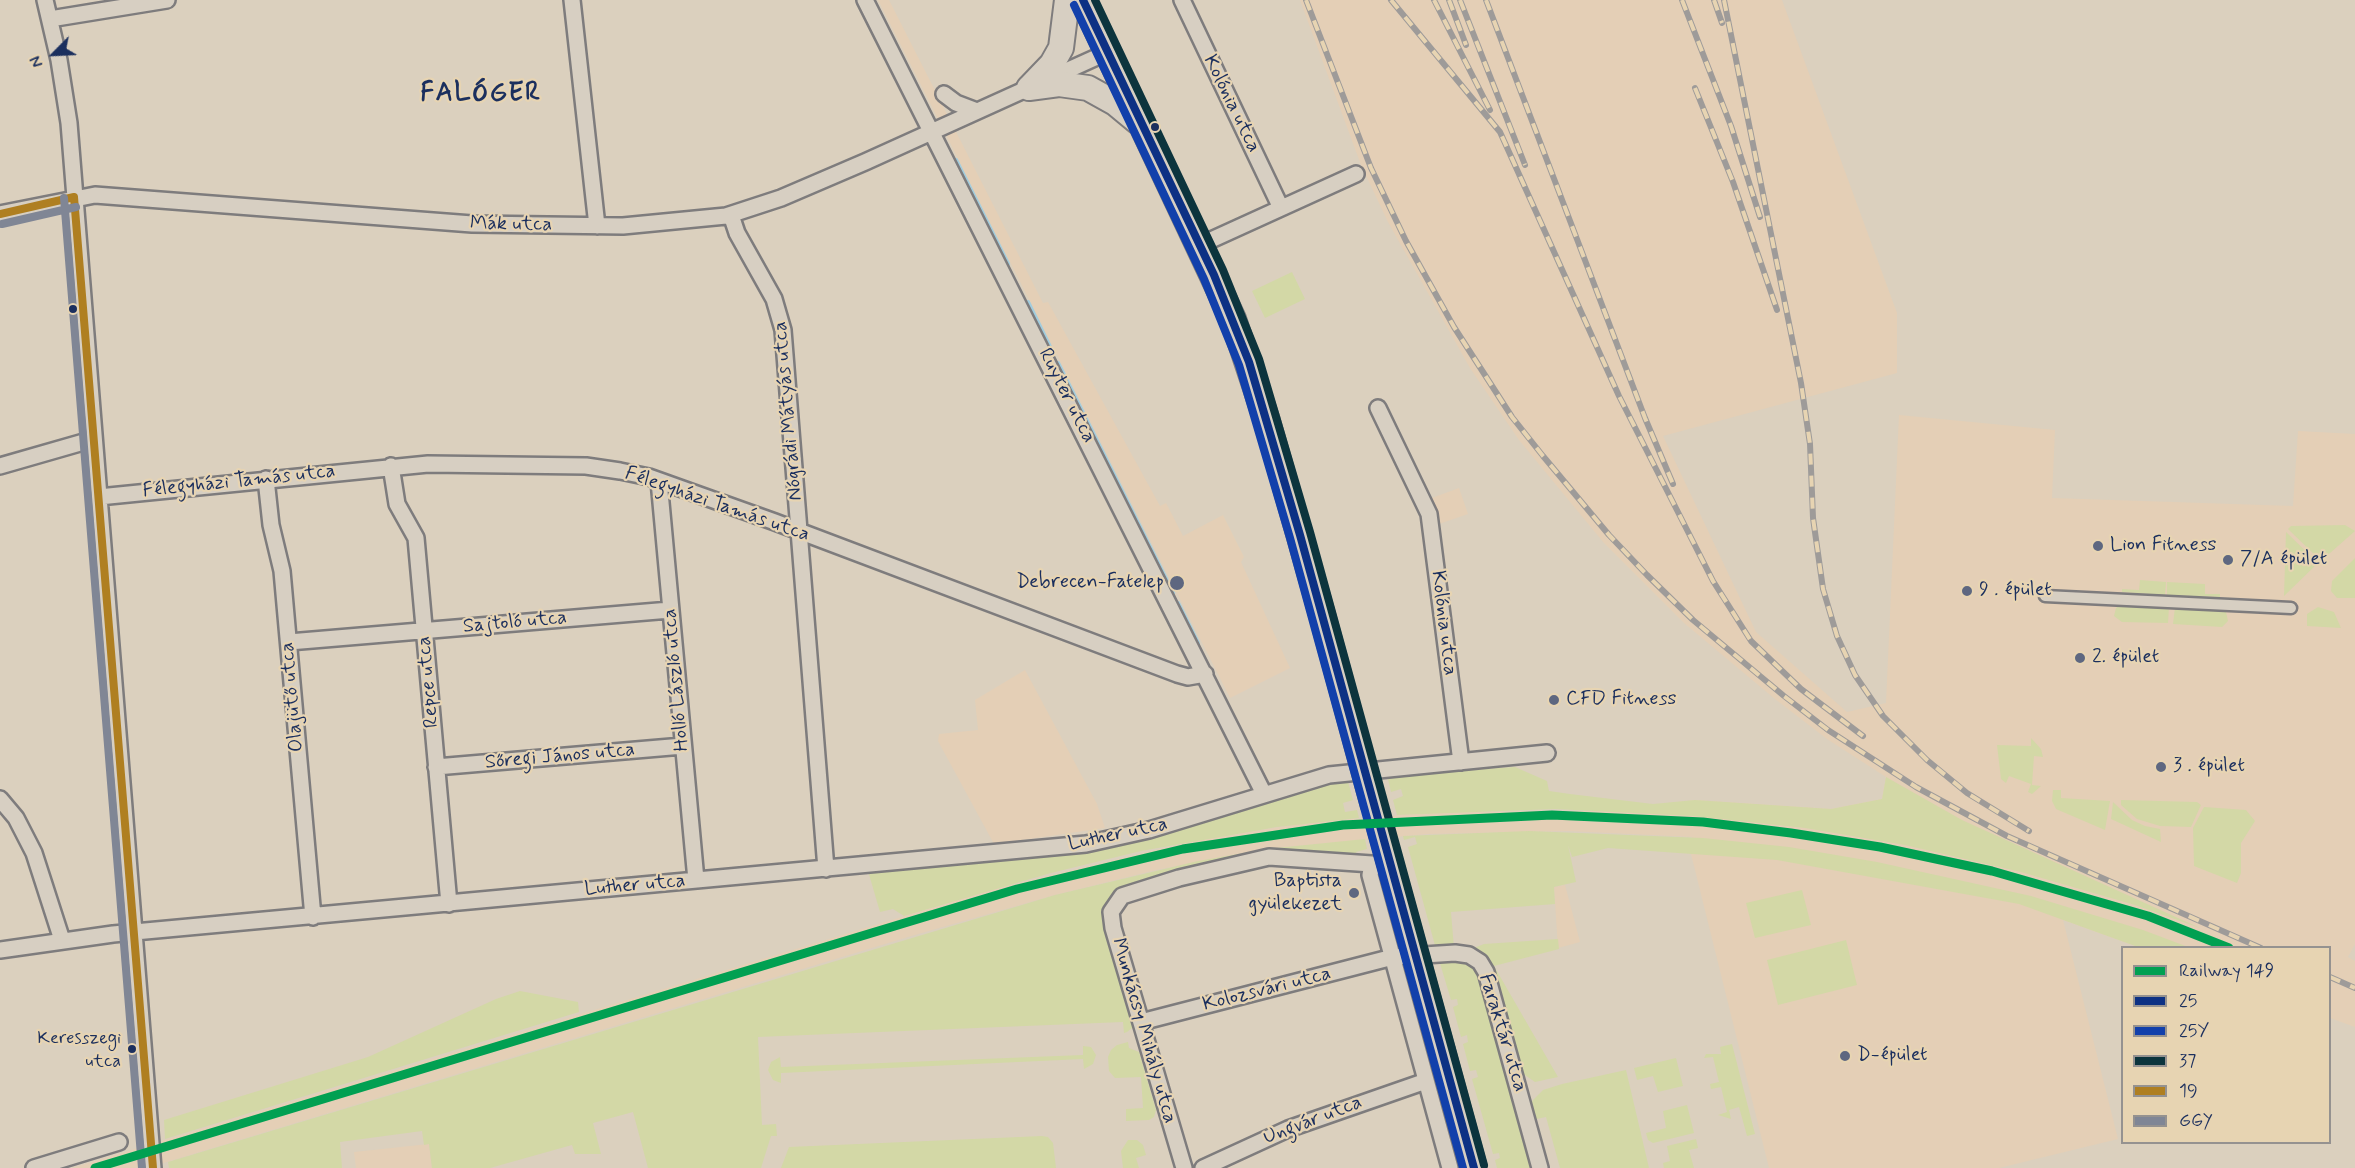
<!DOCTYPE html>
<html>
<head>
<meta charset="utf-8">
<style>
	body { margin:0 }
	#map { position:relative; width:2355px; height:1168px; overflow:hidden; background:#dbd0be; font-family:Mynerve,sans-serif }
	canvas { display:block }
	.legend { position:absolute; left:2121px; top:946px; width:210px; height:198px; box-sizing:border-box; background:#e7d4b2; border:2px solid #959290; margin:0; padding:8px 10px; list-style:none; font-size:18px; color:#1b2f5e }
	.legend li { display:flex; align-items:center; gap:12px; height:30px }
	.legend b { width:30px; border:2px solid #959290 }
	.north { position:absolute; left:24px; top:24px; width:60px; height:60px; -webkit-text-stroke:4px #e7d4b2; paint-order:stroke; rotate:246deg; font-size:16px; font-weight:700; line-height:24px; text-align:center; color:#1b2f5e }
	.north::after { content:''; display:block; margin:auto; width:21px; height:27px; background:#1b2f5e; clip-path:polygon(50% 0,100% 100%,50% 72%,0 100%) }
</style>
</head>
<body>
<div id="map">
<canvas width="2355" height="1168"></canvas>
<ul class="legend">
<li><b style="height:8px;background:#01a052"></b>Railway 149</li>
<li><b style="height:8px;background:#0d3184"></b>25</li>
<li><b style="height:8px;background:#1240ab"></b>25Y</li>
<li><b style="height:8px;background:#0c343d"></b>37</li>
<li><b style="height:8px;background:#af7f21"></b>19</li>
<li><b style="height:8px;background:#808695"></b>GGY</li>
</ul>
<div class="north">N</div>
</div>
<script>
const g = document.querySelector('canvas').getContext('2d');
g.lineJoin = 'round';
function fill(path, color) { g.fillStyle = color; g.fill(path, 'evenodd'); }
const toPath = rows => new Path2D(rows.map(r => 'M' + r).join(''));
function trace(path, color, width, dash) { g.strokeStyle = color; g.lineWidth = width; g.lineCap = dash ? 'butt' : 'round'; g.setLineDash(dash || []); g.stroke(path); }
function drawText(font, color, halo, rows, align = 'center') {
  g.font = font + ' Mynerve,sans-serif'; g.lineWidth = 4.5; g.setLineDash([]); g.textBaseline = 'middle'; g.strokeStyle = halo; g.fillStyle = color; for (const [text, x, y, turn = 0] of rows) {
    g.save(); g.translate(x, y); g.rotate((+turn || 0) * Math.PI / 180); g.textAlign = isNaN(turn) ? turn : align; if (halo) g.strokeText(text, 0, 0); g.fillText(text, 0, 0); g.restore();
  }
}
fill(toPath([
	[878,0,889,0,1043,303,1048,302,1160,506,1166,503,1183,536,1223,515,1244,557,1241,562,1290,668,1230,698],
	[1300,0,1782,0,1897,313,1897,373,1663,436,1756,632,1847,712,1886,703,1899,415,2055,430,2052,498,2293,506,2298,431,2355,434,2355,944,2348,957,2355,961,2355,1027,2330,1018,2330,948,2138,947,2063,920,2118,1139,1999,1168,1769,1168,1691,854,1692,837,1568,831,1428,834,1266,849,1156,870,1055,895,908,937,147,1168,72,1168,994,889,1198,840,1305,823,1441,812,1599,811,1695,800,1831,809,1882,799,1886,777,1827,739,1775,699,1684,623,1604,543,1519,440,1470,368,1388,222,1361,165],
	[1459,488,1468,514,1439,524,1432,498],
	[1025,670,1097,804,1105,828,994,844,938,741,939,734,978,730,975,700],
	[1565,885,1580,942,1558,948,1554,887],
	[429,1144,432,1168,356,1168,354,1152]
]), '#e4cfb6');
fill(toPath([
	[1292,272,1305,299,1265,318,1252,291],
	[2345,525,2355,531,2321,561,2288,529,2291,526],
	[2286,532,2318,563,2284,596],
	[2355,558,2355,598,2337,598,2331,591,2332,581],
	[2140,580,2166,582,2165,595,2122,592,2122,589,2139,590],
	[2167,582,2205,584,2205,594,2220,594,2220,597,2167,595],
	[2120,605,2169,607,2168,623,2122,622,2114,616,2116,608],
	[2175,607,2221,609,2226,612,2228,621,2222,627,2173,624],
	[2318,607,2334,612,2341,628,2307,626,2307,614],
	[2031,738,2041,749,2043,757,2034,756,2032,785,2041,786,2032,794,2028,792,2031,784,2009,776,2006,783,2001,779,1997,745,2031,746],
	[1515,767,1547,781,1549,791,1570,794,1653,804,1695,800,1831,809,1882,799,1886,777,1962,820,2200,928,2135,905,2021,872,1905,845,1805,828,1694,816,1555,809,1397,815,1393,800,1403,796,1401,789,1391,792,1387,775],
	[1347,778,1353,800,1343,803,1345,812,1357,810,1359,818,1277,827,1141,851,1051,873,904,916,893,909,880,912,868,871,1001,859],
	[2053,790,2061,790,2061,798,2110,801,2105,830,2056,809,2052,801],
	[2121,800,2197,802,2201,805,2191,827,2160,826,2137,819,2121,805],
	[2113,802,2132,820,2145,826,2160,829,2161,842,2111,819],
	[2204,807,2246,810,2255,821,2241,843,2241,873,2237,883,2194,866,2193,828],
	[1529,831,1703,838,1789,847,1877,862,2031,896,2143,930,2188,947,2138,947,2019,904,1777,860,1608,848,1572,857,1568,845,1576,882,1554,887,1555,904,1451,912,1454,948,1436,949,1408,847,1417,844,1415,837,1404,840,1403,836],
	[1365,839,1367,849,1356,852,1358,859,1268,853,1110,897,1106,902,1103,924,1133,1023,1132,1028,1127,1032,1124,1033,1123,1022,758,1037,762,1125,776,1124,777,1136,771,1136,761,1168,648,1168,633,1112,593,1123,601,1154,575,1154,572,1145,490,1168,432,1168,429,1144,424,1145,422,1131,340,1142,342,1168,169,1168,168,1162,1055,895,1198,861,1266,849],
	[1802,890,1811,925,1755,938,1746,903],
	[1558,939,1559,949,1494,966,1558,1077,1535,1082,1522,1073,1469,950,1484,944],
	[1846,940,1857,985,1778,1005,1767,960],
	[1456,959,1471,963,1479,973,1536,1168,1497,1168,1495,1160,1500,1158,1499,1153,1493,1154,1472,1079,1478,1077,1476,1070,1470,1071,1463,1044,1468,1042,1467,1035,1461,1037,1453,1007,1458,1005,1457,999,1451,1000,1439,960],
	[520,991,578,1002,579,1012,165,1139,164,1120,368,1057,496,999],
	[1128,1042,1129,1048,1139,1052,1156,1110,1154,1117,1149,1120,1126,1121,1126,1109,1143,1108,1141,1077,1115,1078,1109,1071,1108,1057,1111,1050,1117,1045],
	[1732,1044,1755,1134,1747,1136,1739,1107,1729,1110,1731,1119,1718,1115,1727,1112,1721,1087,1711,1089,1710,1084,1719,1082,1713,1057,1704,1058,1706,1054,1721,1054,1720,1047],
	[1083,1046,1091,1047,1096,1055,1093,1064,1084,1069,1083,1059,781,1073,781,1083,773,1080,768,1070,771,1062,780,1057,781,1067,1083,1055],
	[1676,1058,1683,1086,1658,1092,1653,1076,1637,1080,1634,1068],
	[1626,1070,1649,1168,1560,1168,1546,1117,1532,1120,1532,1101,1543,1090,1562,1084],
	[1687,1105,1694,1133,1653,1143,1648,1140,1646,1133,1666,1128,1663,1111],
	[1042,1136,1048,1137,1053,1143,1056,1168,781,1168,789,1147],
	[1696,1139,1698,1148,1689,1150,1694,1168,1664,1168,1663,1163,1670,1161,1667,1146],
	[1128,1140,1137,1140,1143,1145,1146,1155,1136,1158,1139,1168,1123,1168,1121,1151]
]), '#d3d8a6');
trace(toPath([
	[956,160,1008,264],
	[1028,302,1051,349],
	[1058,363,1173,593],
	[1178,603,1198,643]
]), '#a2cdde', 4);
const pedestrian = toPath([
	[2045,596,2291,608]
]);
const minor = toPath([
	[45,0,59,60,69,123,153,1168],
	[572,0,597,226],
	[865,0,1264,794],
	[1182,0,1281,208],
	[50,19,167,0],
	[944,94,956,103,977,111],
	[0,214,95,195,472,224,623,226,726,216,781,198,865,162,1108,52],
	[731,215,737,233,774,299,783,330,826,869],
	[1200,245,1356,174],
	[1378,408,1429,514,1461,762],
	[0,466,94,439],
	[391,466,397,504,416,538,449,904],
	[266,479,271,525,282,571,313,917],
	[659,481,696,880],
	[99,497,428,464,586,466,620,471,649,477,775,522,1177,674,1188,677,1205,674],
	[289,642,670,610],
	[436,767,683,746],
	[0,799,16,818,34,853,62,940],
	[0,950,113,934,1086,844,1149,830,1329,775,1547,753],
	[1141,1022,1393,957,1455,953,1469,955,1480,962,1486,972,1540,1168],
	[34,1168,119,1142],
	[1184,1168,1113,928,1111,912,1122,896,1179,878,1269,857,1372,864,1370,875,1450,1168],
	[1203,1168,1288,1129,1426,1081]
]);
const primary = toPath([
	[1083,0,1233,319,1267,421,1321,611],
	[1029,88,1059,84,1088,88,1115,103,1138,122],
	[1029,88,1052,64,1061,48,1067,0],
	[1442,1051,1474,1168]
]);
trace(pedestrian, '#7e7c7d', 15);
trace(minor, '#7e7c7d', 20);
trace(primary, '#7e7c7d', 28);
trace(pedestrian, '#d7cfc2', 10);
trace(minor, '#d7cfc2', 15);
trace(primary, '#d7cfc2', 24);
const rail = toPath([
	[1306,0,1371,168,1406,241,1454,327,1512,417,1543,456,1609,535,1647,575,1693,620,1784,696,1828,730,1916,787,2007,836,2261,948],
	[1391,0,1500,132,1619,396,1713,581,1751,641,1801,689,1863,736],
	[1434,0,1490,110],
	[1449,0,1466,45],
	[1460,0,1525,165],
	[1486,0,1645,418,1673,484],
	[1682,0,1731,126,1760,217],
	[1714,0,1722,23],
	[1724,0,1801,383,1810,444,1813,518,1823,589,1837,636,1855,675,1883,716,1927,760,1967,793,2029,831],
	[1695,88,1733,182,1777,310],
	[2330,977,2355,988]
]);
trace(rail, '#9e9b99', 6);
trace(rail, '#e7d4b2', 4, [11]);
const primaryBridge = toPath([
	[1321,611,1374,806],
	[1380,827,1442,1051]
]);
trace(primaryBridge, '#7e7c7d', 28, []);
trace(primaryBridge, '#d7cfc2', 24);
trace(toPath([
	[1083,0,1214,275,1249,362,1300,535,1474,1168]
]), '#0d3184', 8);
trace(toPath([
	[1074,5,1204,279,1239,365,1290,538,1463,1168]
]), '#1240ab', 8);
trace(toPath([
	[1095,0,1223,270,1259,359,1310,532,1484,1165]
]), '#0c343d', 8);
trace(toPath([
	[74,197,153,1168],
	[0,214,74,197]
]), '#af7f21', 8);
trace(toPath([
	[64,198,142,1168],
	[2,224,76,207]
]), '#808695', 8);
trace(toPath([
	[95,1168,1017,889,1183,849,1343,825,1552,815,1703,822,1791,833,1880,847,1992,871,2148,916,2229,948]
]), '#01a052', 9);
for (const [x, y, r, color] of [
	[1155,127,5,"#1b2f5e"],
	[73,309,5,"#1b2f5e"],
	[2098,546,6,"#5e6780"],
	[2228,560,6,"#5e6780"],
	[1177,583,8,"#5e6780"],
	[1967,591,6,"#5e6780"],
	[2080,658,6,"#5e6780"],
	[1554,700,6,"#5e6780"],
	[2161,767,6,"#5e6780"],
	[1354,893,6,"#5e6780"],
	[132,1049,5,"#1b2f5e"],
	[1845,1056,6,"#5e6780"]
]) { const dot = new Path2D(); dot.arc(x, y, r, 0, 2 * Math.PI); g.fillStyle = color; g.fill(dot); trace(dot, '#e7d4b2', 2); }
drawText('18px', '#1b2f5e', '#e7d4b2', [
	["Keresszegi",121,1039],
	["utca",121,1062]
], 'right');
drawText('20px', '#1b2f5e', '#e7d4b2', [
	["Kolónia utca",1231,104,64],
	["Mák utca",511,225,1],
	["Ruyter utca",1066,396,63],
	["Nógrádi Mátyás utca",789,411,-95],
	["Félegyházi Tamás utca",239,482,-6],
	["Félegyházi Tamás utca",717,505,19],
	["Sajtoló utca",515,623,-5],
	["Kolónia utca",1443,623,83],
	["Holló László utca",677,680,-95],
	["Repce utca",429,682,-95],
	["Olajütő utca",293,697,-95],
	["Sőregi János utca",560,757,-5],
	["Luther utca",1118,835,-12],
	["Luther utca",635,886,-5],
	["Kolozsvári utca",1267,990,-14],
	["Munkácsy Mihály utca",1143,1031,74],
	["Faraktár utca",1502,1033,73],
	["Ungvár utca",1313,1121,-21]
]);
drawText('20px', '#1b2f5e', '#e7d4b2', [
	["Lion Fitness",2110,546],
	["7/A épület",2240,560],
	["Debrecen-Fatelep",1164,583,"right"],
	["9 . épület",1979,591],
	["2. épület",2092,658],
	["CFD Fitness",1566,700],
	["3 . épület",2173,767],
	["Baptista",1342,882,"right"],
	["gyülekezet",1342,905,"right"],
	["D-épület",1857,1056]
], 'left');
g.letterSpacing = '1.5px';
drawText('bold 26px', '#1b2f5e', '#e7d4b2', [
	["FALÓGER",481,95]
]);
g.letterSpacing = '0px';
</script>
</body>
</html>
